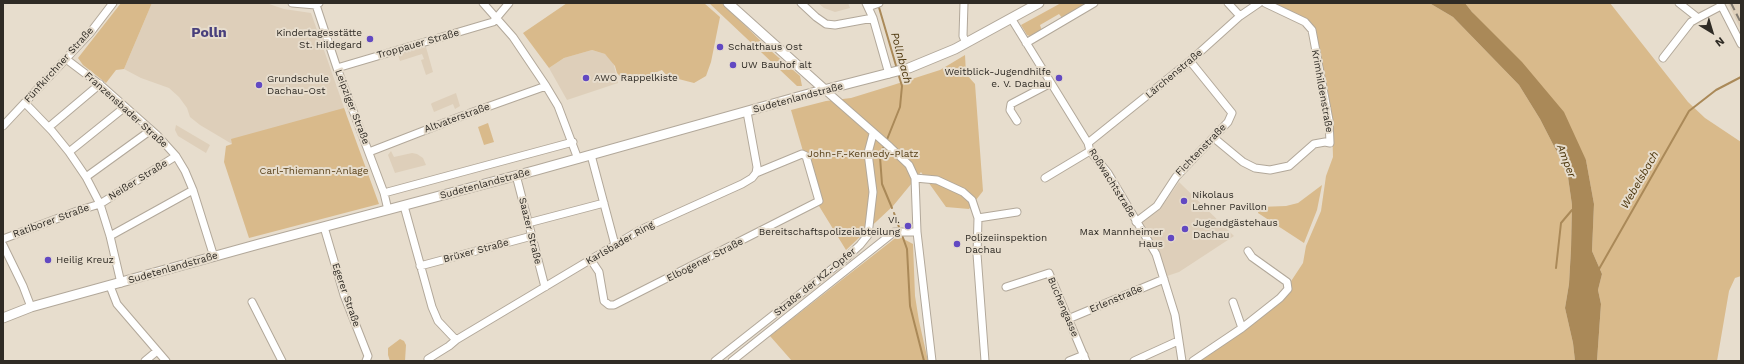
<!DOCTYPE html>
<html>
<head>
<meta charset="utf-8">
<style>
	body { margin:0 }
	#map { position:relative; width:1744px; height:364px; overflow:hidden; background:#e7ddcd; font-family:"Work Sans",sans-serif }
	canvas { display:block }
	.frame { position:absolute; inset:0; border:4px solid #2f2b25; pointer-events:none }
	.north { position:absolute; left:1692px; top:12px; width:40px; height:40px; -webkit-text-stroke:3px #e7ddcd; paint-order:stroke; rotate:142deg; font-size:11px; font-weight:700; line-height:16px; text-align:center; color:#2f2b25 }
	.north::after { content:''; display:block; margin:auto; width:14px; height:18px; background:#2f2b25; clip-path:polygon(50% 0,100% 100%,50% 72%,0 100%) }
</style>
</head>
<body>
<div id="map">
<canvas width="1744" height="364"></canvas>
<div class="frame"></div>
<div class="north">N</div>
</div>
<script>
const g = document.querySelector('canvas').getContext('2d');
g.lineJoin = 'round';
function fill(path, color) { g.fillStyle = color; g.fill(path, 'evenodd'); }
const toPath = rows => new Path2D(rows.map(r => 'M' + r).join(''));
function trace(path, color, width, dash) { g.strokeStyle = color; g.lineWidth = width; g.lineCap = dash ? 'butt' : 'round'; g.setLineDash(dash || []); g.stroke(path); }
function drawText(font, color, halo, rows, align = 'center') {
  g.font = font + ' "Work Sans",sans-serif'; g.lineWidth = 4; g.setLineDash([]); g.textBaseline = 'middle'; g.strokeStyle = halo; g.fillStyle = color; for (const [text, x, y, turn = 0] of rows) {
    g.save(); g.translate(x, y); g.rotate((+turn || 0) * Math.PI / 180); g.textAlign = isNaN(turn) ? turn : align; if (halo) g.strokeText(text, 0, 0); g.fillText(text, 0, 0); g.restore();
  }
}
fill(toPath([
	[152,3,266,3,284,9,311,13,346,113,232,144,200,125,190,117,187,108,179,97,169,88,141,78,124,69],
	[818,3,848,3,850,8,835,12,824,8],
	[1728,3,1741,3,1741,30],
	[426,47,433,72,426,75,421,60,424,59,422,54,400,61,398,55],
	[592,50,605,54,613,61,618,83,567,100,549,68,564,58],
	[456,93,460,106,455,109,453,104,434,112,431,104,432,103],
	[176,125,210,145,206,153,178,136,175,130],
	[391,151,394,157,412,153,417,154,423,158,426,165,395,173,388,155],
	[1179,182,1234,236,1179,272,1167,276,1156,250,1140,223,1162,206]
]), '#decfba');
fill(toPath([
	[121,3,152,3,124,69,116,70,106,83,83,65,78,58],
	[567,3,704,3,720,17,711,62,706,76,694,83,667,76,662,70,632,82,625,82,617,73,615,66,605,54,592,50,564,58,549,68,523,33],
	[709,3,722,3,771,51,800,76,802,86,797,86],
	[1061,3,1089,3,1063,19,1059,14,1040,25,1042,31,1032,37,1027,35,1021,25],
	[1271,3,1431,4,1453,17,1519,85,1540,119,1559,156,1568,177,1572,205,1571,249,1569,284,1565,308,1573,343,1575,361,1193,361,1280,298,1303,263,1306,246,1321,211,1326,176,1333,157,1332,120,1316,31,1307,20],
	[1465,3,1610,3,1688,102,1705,118,1741,142,1741,276,1735,278,1729,291,1717,361,1597,361,1601,304,1598,290,1602,274,1592,251,1594,204,1586,160],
	[965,55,966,74,975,84,983,191,969,209,946,207,921,172,893,206,846,250,819,206,791,110,826,101,851,98,890,86,940,70],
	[344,108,379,204,249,238,224,162,226,146,232,144,231,139],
	[488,123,494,142,484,145,478,127],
	[1322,185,1317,210,1304,243,1258,213,1259,207,1286,206,1298,203],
	[898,236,913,244,915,296,919,321,928,361,792,361,770,336],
	[400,339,404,341,406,345,405,361,390,361,388,355,388,348]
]), '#d9ba8b');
fill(toPath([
	[1423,3,1465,3,1472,12,1522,62,1564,112,1586,160,1594,204,1592,251,1602,274,1598,290,1601,304,1597,361,1575,361,1573,343,1565,308,1569,284,1571,249,1572,205,1568,177,1559,156,1540,119,1519,85,1453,17,1431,4]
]), '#aa8958');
trace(toPath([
	[878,4,897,69],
	[886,142,900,107,902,86,898,73],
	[884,146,880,157,882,184,892,208],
	[894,213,900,230],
	[902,235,907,249,910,306,924,361],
	[1556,268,1561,223,1572,210],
	[1599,269,1689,111,1716,90,1741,77]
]), '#aa8958', 2);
const minor = toPath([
	[292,3,316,5,319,3],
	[483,3,513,37,546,86,558,106,578,159],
	[801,3,816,17,826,24,835,25,873,18],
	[866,3,873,18,889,74],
	[964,3,963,36,966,43],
	[1228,3,1240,16],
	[1679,3,1698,18,1721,6],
	[1720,3,1741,44],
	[316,5,337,68,384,193,388,210],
	[868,7,879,3],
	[1011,18,1088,143,1090,151,1108,173,1156,254,1175,315,1182,361],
	[1026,43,1094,3],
	[1663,58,1691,22,1698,18],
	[66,59,103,87,157,135,176,156,185,171,193,190,214,257],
	[337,68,486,24,493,22,509,3],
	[825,90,890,147,909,165,915,178,917,232,932,361],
	[25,103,52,131,69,152,86,177,100,204,110,236,121,283],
	[1017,121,1010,110,1011,104,1051,83],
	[3,126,90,33,113,3],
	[49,127,100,84],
	[1214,138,1243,162,1255,168,1270,170,1289,166,1314,144,1325,142,1330,143,1329,120,1312,30,1305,22,1265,3],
	[1088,143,1190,61,1240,16,1259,3],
	[69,152,125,107],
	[369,152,462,116,546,86],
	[591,155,615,245],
	[516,175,545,287],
	[86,177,151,130],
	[915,178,937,180,963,192,972,200,978,218,977,254,985,361],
	[1045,178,1090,151],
	[384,193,573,142],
	[404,206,432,307,438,321,456,340,640,230,742,184,752,178,756,173,757,167,747,112],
	[978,218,1017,212],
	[1136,222,1157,206,1176,177,1228,122,1232,113,1190,61],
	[528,223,604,203],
	[324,227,344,295,368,356,366,361],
	[110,236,193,190],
	[3,239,80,210,100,204,176,156],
	[3,245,23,286,31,307],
	[591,260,599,272,604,301,609,305,614,305,819,201,806,156,802,154,756,173],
	[420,266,532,236],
	[110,286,117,304,166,361],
	[1006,287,1049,273,1086,361],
	[252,302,282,361],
	[1233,302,1242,328],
	[1068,319,1164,279],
	[428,359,449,346,456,340],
	[145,361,157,351],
	[715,361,847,257,860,245,868,235,873,192,868,153,873,134],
	[732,361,894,232,917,232],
	[1069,361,1084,355],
	[1134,361,1178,341],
	[1193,361,1242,328,1280,298,1288,289,1287,282,1252,257,1248,251]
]);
const tertiary = toPath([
	[728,3,825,90],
	[3,318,31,307,259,244,537,170,812,93,909,68,955,49,1039,3]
]);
trace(minor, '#b2a89a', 9);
trace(tertiary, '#b2a89a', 11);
trace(minor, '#fff', 7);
trace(tertiary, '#fff', 9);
trace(toPath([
	[1731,3,1741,23]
]), '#7f786e', 2, [8, 4]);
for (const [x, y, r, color] of [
	[370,39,4,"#6249c2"],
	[720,47,4,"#6249c2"],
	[733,65,4,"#6249c2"],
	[586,78,4,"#6249c2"],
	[1059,78,4,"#6249c2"],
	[259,85,4,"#6249c2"],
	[1184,201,4,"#6249c2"],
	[908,226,4,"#6249c2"],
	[1185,229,4,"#6249c2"],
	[1171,238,4,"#6249c2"],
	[957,244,4,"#6249c2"],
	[48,260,4,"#6249c2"]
]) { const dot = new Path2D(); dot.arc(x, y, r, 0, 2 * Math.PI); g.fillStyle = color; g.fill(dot); trace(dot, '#e7ddcd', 1.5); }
drawText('10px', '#2f2b25', '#e7ddcd', [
	["Kindertagesstätte",362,33,"right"],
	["St. Hildegard",362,45,"right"],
	["Schalthaus Ost",728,47],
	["UW Bauhof alt",741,65],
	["Weitblick-Jugendhilfe",1051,72,"right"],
	["e. V. Dachau",1051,84,"right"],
	["AWO Rappelkiste",594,78],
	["Grundschule",267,79],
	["Dachau-Ost",267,91],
	["Nikolaus",1192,195],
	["Lehner Pavillon",1192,207],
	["VI.",900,220,"right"],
	["Bereitschaftspolizeiabteilung",900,232,"right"],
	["Jugendgästehaus",1193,223],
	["Dachau",1193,235],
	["Max Mannheimer",1163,232,"right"],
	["Haus",1163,244,"right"],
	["Polizeiinspektion",965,238],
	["Dachau",965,250],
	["Heilig Kreuz",56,260]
], 'left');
drawText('10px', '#2f2b25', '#e7ddcd', [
	["Troppauer Straße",418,44,-16],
	["Fünfkirchner Straße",59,65,-48],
	["Lärchenstraße",1174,74,-40],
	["Krimhildenstraße",1322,91,80],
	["Sudetenlandstraße",798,98,-15],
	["Leipziger Straße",352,107,69],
	["Franzensbader Straße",126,110,42],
	["Altvaterstraße",457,118,-20],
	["Fichtenstraße",1201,150,-46],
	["Neißer Straße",138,180,-32],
	["Roßwachtstraße",1112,183,58],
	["Sudetenlandstraße",485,184,-15],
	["Ratiborer Straße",51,221,-20],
	["Saazer Straße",530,231,76],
	["Karlsbader Ring",620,243,-30],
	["Brüxer Straße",476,251,-15],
	["Elbogener Straße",705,260,-27],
	["Sudetenlandstraße",173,268,-16],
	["Straße der KZ.-Opfer",815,282,-39],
	["Egerer Straße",346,295,71],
	["Erlenstraße",1116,299,-23],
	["Buchengasse",1063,307,67]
]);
drawText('10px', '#594119', '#e7ddcd', [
	["John-F.-Kennedy-Platz",863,154],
	["Carl-Thiemann-Anlage",314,171]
]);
drawText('italic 11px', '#4a3309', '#e7ddcd', [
	["Pollnbach",901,58,75],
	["Amper",1566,161,69],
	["Webelsbach",1640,180,-60]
]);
drawText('bold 14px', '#473f7c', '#e7ddcd', [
	["Polln",209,33]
]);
</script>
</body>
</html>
